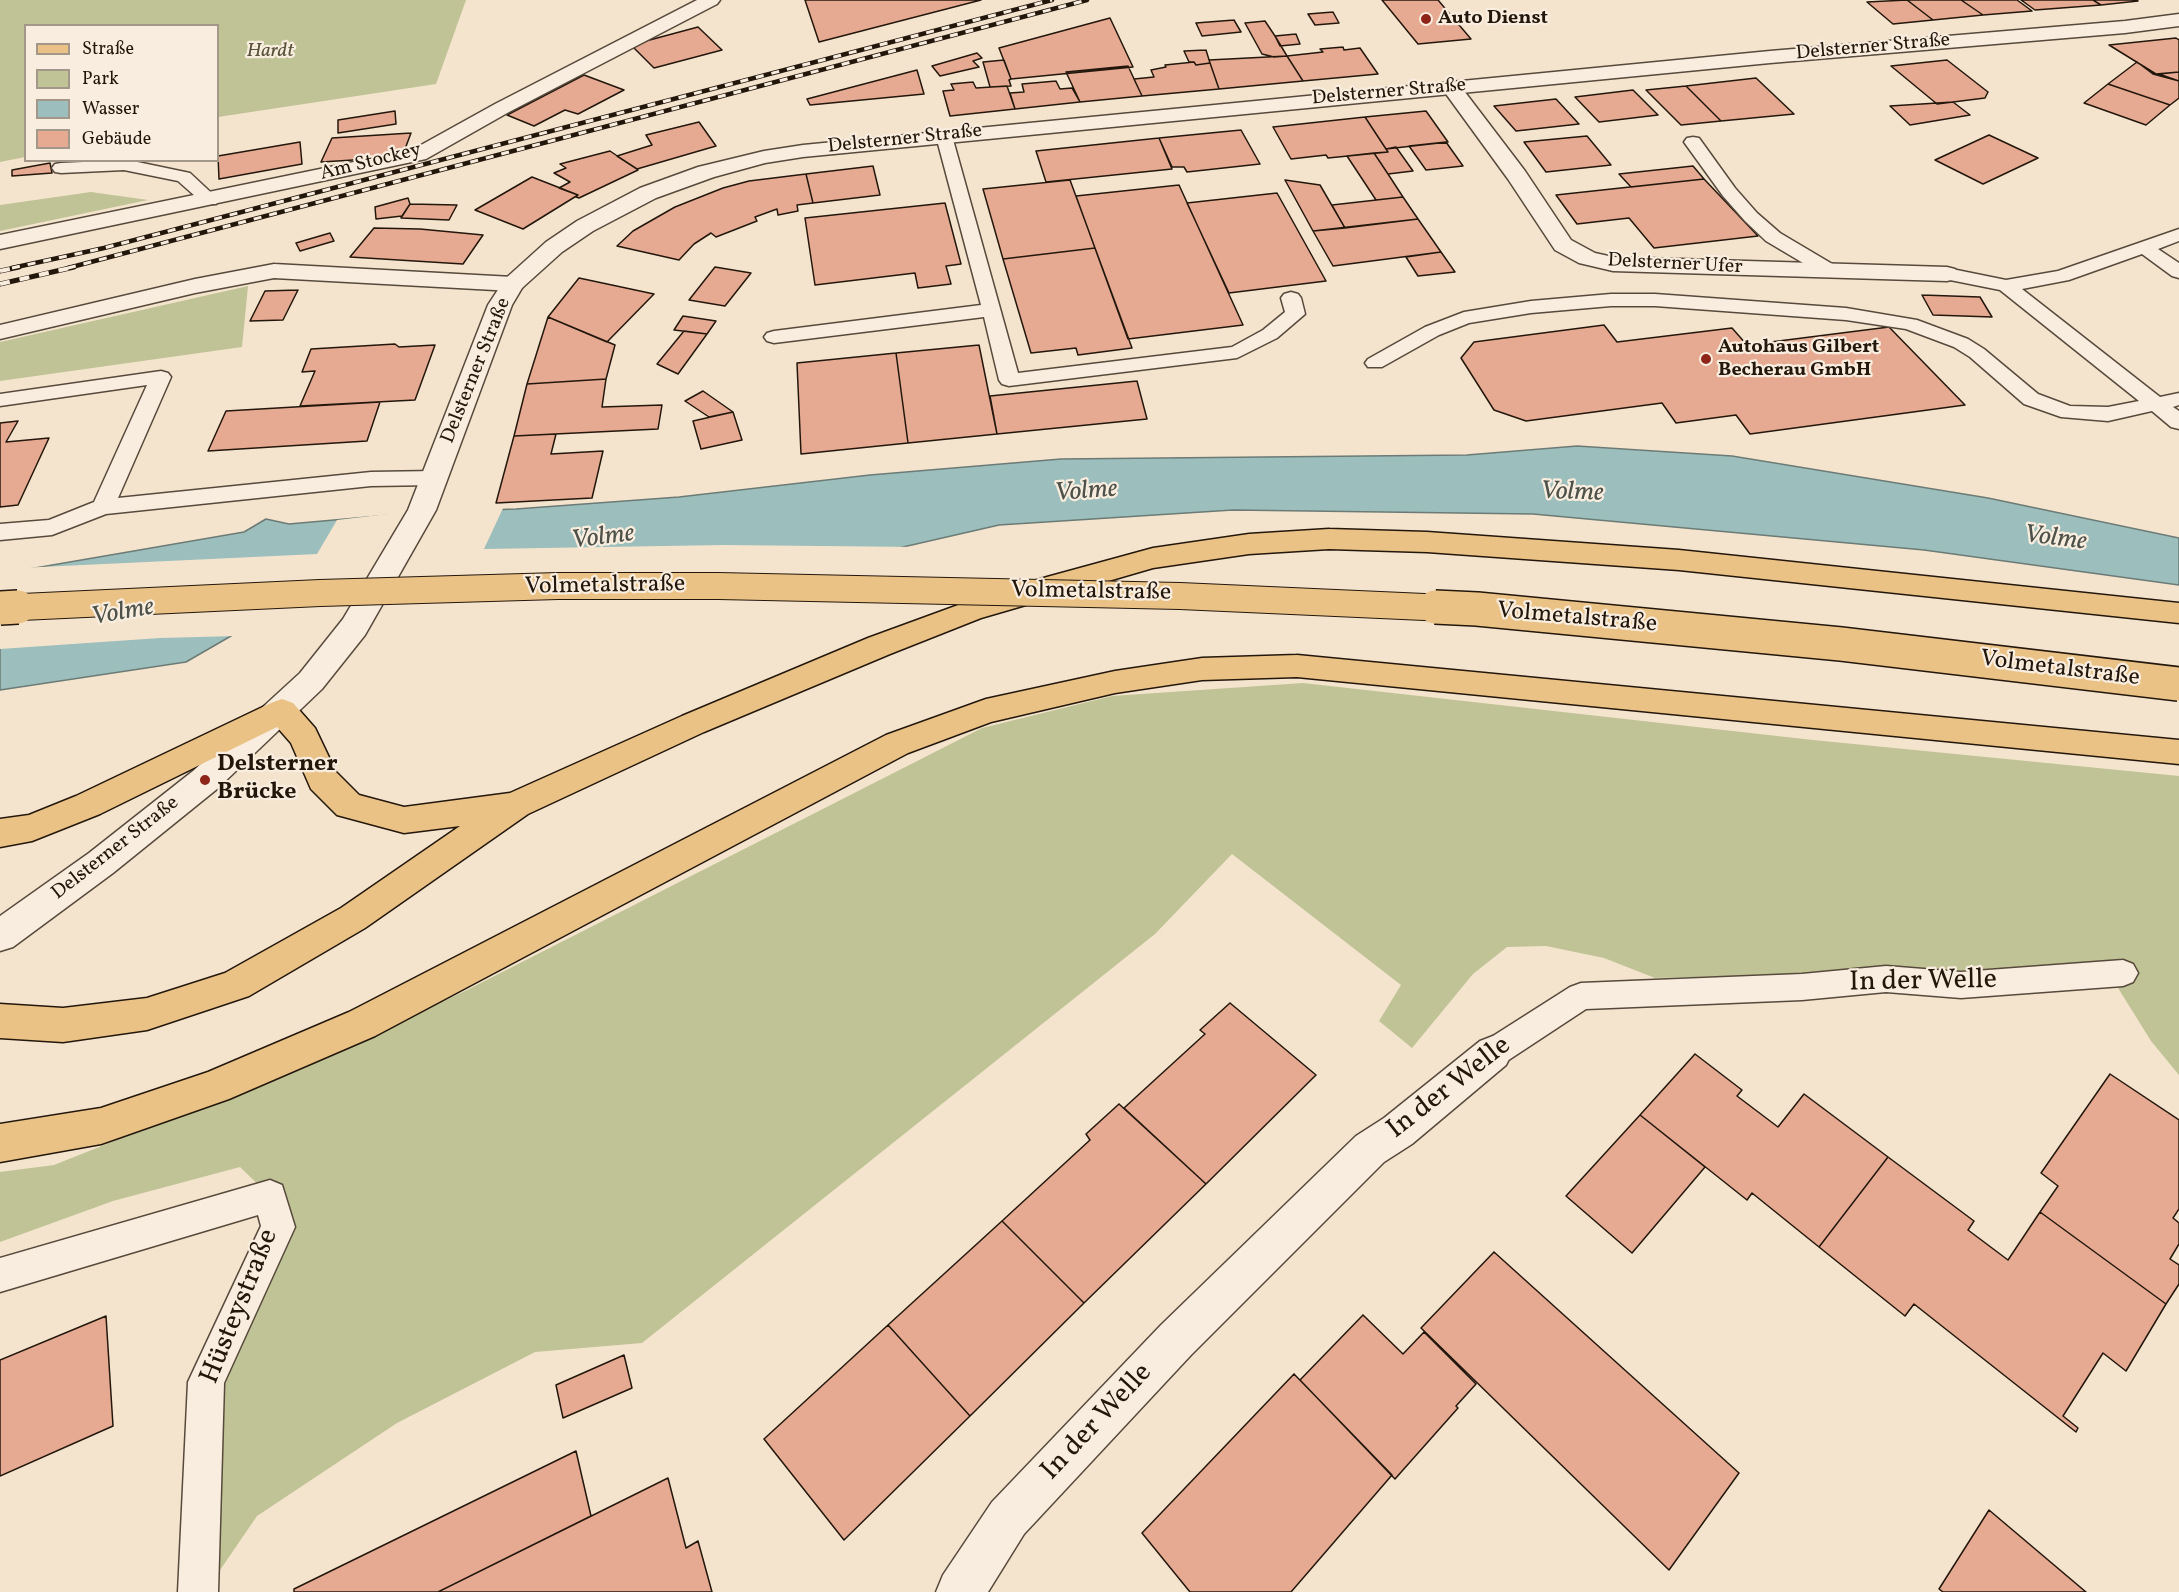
<!DOCTYPE html>
<html>
<head>
<meta charset="utf-8">
<style>
	body { margin:0 }
	#map { position:relative; width:2179px; height:1592px; overflow:hidden; background:#f4e4cd; font-family:Vollkorn,serif }
	canvas { display:block }
	.legend { position:absolute; left:24px; top:24px; width:195px; height:138px; box-sizing:border-box; background:#f8edde; border:2px solid #a3978a; margin:0; padding:8px 10px; list-style:none; font-size:18px; color:#23170c }
	.legend li { display:flex; align-items:center; gap:12px; height:30px }
	.legend b { width:30px; border:2px solid #a3978a }
</style>
</head>
<body>
<div id="map">
<canvas width="2179" height="1592"></canvas>
<ul class="legend">
<li><b style="height:8px;background:#eac286"></b>Straße</li>
<li><b style="height:16px;background:#bfc395"></b>Park</li>
<li><b style="height:16px;background:#9cbebc"></b>Wasser</li>
<li><b style="height:16px;background:#e6aa92"></b>Gebäude</li>
</ul>
</div>
<script>
const g = document.querySelector('canvas').getContext('2d');
g.lineJoin = 'round';
function fill(path, color) { g.fillStyle = color; g.fill(path, 'evenodd'); }
const toPath = rows => new Path2D(rows.map(r => 'M' + r).join(''));
function trace(path, color, width, dash) { g.strokeStyle = color; g.lineWidth = width; g.lineCap = dash ? 'butt' : 'round'; g.setLineDash(dash || []); g.stroke(path); }
function drawText(font, color, halo, rows, align = 'center') {
  g.font = font + ' Vollkorn,serif'; g.lineWidth = 4.5; g.setLineDash([]); g.textBaseline = 'middle'; g.strokeStyle = halo; g.fillStyle = color; for (const [text, x, y, turn = 0] of rows) {
    g.save(); g.translate(x, y); g.rotate((+turn || 0) * Math.PI / 180); g.textAlign = isNaN(turn) ? turn : align; if (halo) g.strokeText(text, 0, 0); g.fillText(text, 0, 0); g.restore();
  }
}
fill(toPath([
	[0,0,466,0,436,84,218,117,218,26,26,26,25,157,0,162],
	[91,192,148,200,0,231,0,205],
	[248,286,242,347,0,381,0,342],
	[1303,683,1813,740,2179,776,2179,1075,2151,1041,2105,967,1655,978,1604,958,1546,946,1507,947,1473,974,1412,1048,1379,1021,1401,985,1232,854,1155,934,642,1343,535,1352,397,1423,257,1516,205,1592,206,1382,278,1227,270,1196,240,1167,113,1201,0,1242,0,1172,54,1165,325,1057,467,990,982,728,1112,696]
]), '#bfc395');
const water = toPath([
	[1577,446,1732,456,1988,498,2179,538,2179,585,1924,550,1533,514,1233,510,999,525,720,589,250,625,186,662,0,690,0,574,244,532,266,519,289,524,424,512,516,509,679,497,870,475,1061,459,1467,455,1577,446]
]);
fill(water, '#9cbebc');
trace(water, '#6c7b76', 1.5);
fill(toPath([
	[504,506,484,549,724,545,918,547,720,592,518,614,251,628,237,636,160,638,0,649,0,571,19,568,317,554,337,520,422,510]
]), '#f4e4cd');
const building = toPath([
	[805,0,981,0,819,42,805,0],
	[1382,0,1438,0,1471,39,1418,44,1382,0],
	[1907,0,1961,0,1983,15,1933,20,1907,0],
	[1907,0,1933,20,1893,24,1867,2,1907,0],
	[1961,0,2017,0,2032,11,1983,15,1961,0],
	[2021,0,2093,0,2101,5,2035,10,2021,0],
	[2093,0,2136,0,2138,1,2101,5,2093,0],
	[1333,12,1339,23,1315,25,1308,14,1333,12],
	[1110,18,1133,67,1011,79,999,48,1110,18],
	[1234,20,1241,32,1202,36,1196,23,1234,20],
	[1265,21,1275,36,1287,56,1274,57,1262,54,1245,23,1265,21],
	[698,27,722,50,654,68,631,45,698,27],
	[1296,34,1300,44,1280,46,1275,36,1296,34],
	[2176,38,2179,40,2179,72,2156,74,2109,45,2176,38],
	[1343,47,1344,50,1360,48,1378,74,1303,81,1287,56,1323,52,1320,49,1343,47],
	[1206,50,1210,63,1196,65,1194,62,1189,62,1184,51,1206,50],
	[977,53,982,58,973,61,979,67,940,76,932,66,977,53],
	[1287,56,1303,81,1219,89,1209,60,1287,56],
	[1004,60,1011,79,1009,80,1011,86,990,87,983,62,1004,60],
	[1947,60,1988,92,1985,98,1937,104,1891,66,1947,60],
	[1194,62,1196,65,1210,63,1219,89,1142,96,1134,79,1154,77,1151,70,1166,67,1165,65,1194,62],
	[2137,62,2153,74,2179,81,2179,98,2170,105,2108,84,2137,62],
	[1128,66,1142,96,1080,102,1066,72,1128,66],
	[917,70,924,94,810,105,807,99,917,70],
	[2179,72,2179,81,2159,74,2179,72],
	[584,75,624,90,578,114,565,110,534,126,507,115,584,75],
	[1756,78,1794,114,1721,121,1686,86,1756,78],
	[1056,81,1060,89,1072,88,1080,102,1015,109,1010,93,1024,92,1022,84,1056,81],
	[973,82,976,88,1007,86,1015,109,950,116,943,91,954,90,951,84,973,82],
	[2108,84,2170,105,2146,125,2084,103,2108,84],
	[1686,86,1721,121,1681,125,1646,90,1686,86],
	[1633,90,1658,115,1599,122,1575,97,1633,90],
	[1556,99,1579,124,1516,131,1494,106,1556,99],
	[1953,102,1970,115,1910,125,1890,106,1953,102],
	[395,111,396,124,338,133,338,120,395,111],
	[1426,111,1448,142,1386,149,1365,117,1426,111],
	[1365,117,1388,152,1328,158,1326,155,1291,159,1273,127,1365,117],
	[699,122,716,146,637,169,617,156,652,145,646,135,699,122],
	[1241,130,1260,164,1187,172,1184,167,1172,167,1159,138,1241,130],
	[411,133,402,157,321,162,332,138,411,133],
	[1989,135,2038,158,1983,184,1935,160,1989,135],
	[1587,136,1611,165,1546,172,1524,142,1587,136],
	[1159,138,1172,169,1046,182,1036,151,1159,138],
	[300,142,302,164,219,179,218,156,300,142],
	[1446,142,1463,166,1426,170,1409,146,1446,142],
	[1396,147,1413,171,1388,174,1374,153,1388,152,1386,149,1396,147],
	[610,151,638,170,579,198,576,197,578,195,559,188,570,182,554,173,566,168,560,164,610,151],
	[1374,153,1388,174,1403,197,1376,200,1347,156,1374,153],
	[50,163,52,173,12,176,12,170,50,163],
	[873,166,880,195,813,203,806,174,873,166],
	[1693,166,1704,179,1631,187,1619,174,1693,166],
	[806,174,813,203,797,205,798,211,778,215,777,209,755,217,757,221,716,237,711,233,694,244,679,260,617,246,633,231,675,207,723,188,749,181,806,174],
	[532,177,578,195,523,229,475,210,532,177],
	[1704,179,1758,236,1654,248,1629,218,1577,224,1556,195,1704,179],
	[1070,180,1095,248,1003,259,983,189,1070,180],
	[1285,180,1320,185,1345,228,1313,231,1285,180],
	[1179,185,1243,325,1128,339,1076,196,1179,185],
	[1277,193,1326,281,1229,293,1187,203,1277,193],
	[1403,197,1418,219,1345,228,1332,205,1403,197],
	[408,198,410,204,402,216,376,219,375,207,408,198],
	[945,203,961,264,946,266,951,284,918,288,915,273,815,285,805,218,945,203],
	[410,204,457,205,449,220,401,218,410,204],
	[1418,219,1441,252,1333,266,1313,231,1418,219],
	[374,228,420,229,483,235,463,264,350,257,374,228],
	[330,233,334,241,300,251,296,243,330,233],
	[1095,248,1132,348,1078,355,1076,348,1031,353,1003,259,1095,248],
	[1441,252,1455,272,1418,276,1406,257,1441,252],
	[715,267,751,273,725,306,689,300,715,267],
	[579,278,654,294,607,342,548,317,579,278],
	[298,290,283,320,250,321,265,291,298,290],
	[1922,295,1980,297,1992,317,1933,315,1922,295],
	[683,316,716,321,707,334,674,330,683,316],
	[548,317,615,345,606,379,527,384,548,317],
	[1604,325,1617,342,1732,328,1747,345,1889,327,1965,405,1750,434,1736,415,1676,423,1662,403,1526,421,1494,410,1461,358,1474,342,1604,325],
	[684,331,707,334,678,374,657,364,684,331],
	[395,344,399,347,435,345,415,400,300,406,315,371,302,372,311,349,395,344],
	[979,345,997,434,908,443,896,353,979,345],
	[896,353,908,443,801,454,797,363,896,353],
	[606,379,602,407,662,405,658,429,514,436,527,384,606,379],
	[1137,381,1147,419,997,434,990,396,1137,381],
	[703,391,733,412,709,417,685,401,703,391],
	[380,402,367,441,208,451,226,411,380,402],
	[733,412,742,440,701,449,693,421,733,412],
	[18,421,6,442,49,438,18,505,0,507,0,423,18,421],
	[556,434,551,454,603,451,592,498,496,503,514,436,556,434],
	[1230,1003,1316,1075,1206,1184,1124,1108,1205,1034,1200,1030,1230,1003],
	[1695,1054,1742,1090,1737,1096,1778,1127,1804,1094,1888,1157,1819,1247,1752,1193,1747,1200,1640,1115,1695,1054],
	[2110,1074,2179,1120,2179,1209,2173,1218,2179,1223,2179,1244,2170,1259,2179,1265,2179,1284,2166,1304,2040,1212,2058,1186,2041,1173,2110,1074],
	[1119,1104,1206,1184,1084,1303,1002,1221,1090,1140,1086,1134,1119,1104],
	[1640,1115,1705,1167,1632,1253,1566,1196,1640,1115],
	[1888,1157,1974,1221,1968,1230,2008,1260,2040,1212,2166,1304,2126,1371,2103,1353,2063,1416,2078,1428,2076,1432,1914,1304,1905,1316,1819,1247,1888,1157],
	[1002,1221,1084,1303,970,1416,888,1325,1002,1221],
	[1494,1252,1739,1473,1669,1570,1421,1328,1494,1252],
	[1363,1315,1403,1354,1424,1332,1476,1384,1456,1406,1458,1408,1395,1479,1300,1380,1363,1315],
	[106,1316,113,1426,0,1476,0,1360,106,1316],
	[888,1325,970,1416,844,1540,764,1439,888,1325],
	[624,1355,632,1388,563,1418,556,1385,624,1355],
	[1294,1374,1392,1475,1291,1592,1190,1592,1142,1533,1294,1374],
	[576,1451,591,1516,438,1592,294,1592,294,1589,576,1451],
	[668,1478,686,1548,698,1541,712,1592,438,1592,668,1478],
	[1989,1510,2086,1592,1943,1592,1939,1589,1989,1510]
]);
fill(building, '#e6aa92');
trace(building, '#23170c', 1.5);
const service = toPath([
	[944,131,950,132,952,136,1018,373,1232,347,1263,330,1285,312,1281,298,1284,294,1291,292,1298,294,1301,298,1305,314,1277,338,1237,358,1009,386,1002,384,999,380,984,317,774,343,767,341,764,337,767,333,774,331,981,305,936,136,938,132,944,131],
	[1693,137,1699,138,1735,188,1757,213,1780,233,1839,268,1842,272,1839,276,1825,276,1766,241,1745,221,1723,196,1684,142,1687,138,1693,137],
	[128,160,190,173,219,200,216,204,204,204,178,181,124,170,61,173,55,172,52,168,55,164,61,163,128,160],
	[2179,229,2179,241,2158,249,2179,263,2179,278,2172,276,2142,254,2069,280,2022,289,2160,397,2179,393,2179,405,2173,407,2179,411,2179,429,2171,427,2152,411,2108,421,2061,417,2024,404,1970,357,1954,347,1906,329,1846,320,1655,306,1611,306,1531,313,1469,323,1439,335,1382,367,1368,367,1365,363,1368,359,1425,327,1464,312,1531,301,1611,294,1655,294,1846,308,1917,320,1968,339,1984,349,2038,394,2070,406,2108,407,2139,401,2000,290,1940,278,1937,274,1940,270,1947,268,2006,280,2058,271,2179,229],
	[161,371,168,373,171,377,118,498,371,472,435,471,443,473,446,478,443,483,435,485,371,486,106,514,52,535,0,540,0,524,49,520,94,502,147,385,0,406,0,394,161,371],
	[2123,960,2133,964,2138,973,2133,982,2123,986,1961,998,1886,992,1802,1000,1586,1009,1504,1063,1493,1067,1482,1063,1478,1053,1482,1043,1570,987,1581,983,1802,974,1886,966,1961,972,2123,960],
	[270,1180,282,1185,295,1227,224,1383,218,1592,178,1592,188,1382,261,1226,258,1215,0,1292,0,1258,270,1180]
]);
const minor = toPath([
	[697,0,720,0,717,4,509,112,426,159,0,249,0,235,412,150,495,104,697,0],
	[1451,81,1458,83,1525,171,1571,240,1595,253,1613,257,1947,267,1955,269,1959,274,1955,279,1947,281,1613,271,1579,263,1555,250,1508,179,1441,87,1444,83,1451,81],
	[274,264,513,277,521,279,525,284,521,289,513,291,274,278,195,293,0,339,0,325,195,279,274,264],
	[1493,1036,1506,1041,1512,1053,1506,1065,1412,1144,1384,1162,1191,1355,1024,1534,988,1592,936,1592,943,1575,992,1502,1161,1325,1356,1136,1384,1118,1480,1041,1493,1036]
]);
const tertiary = toPath([
	[2179,14,2179,26,2125,33,1770,63,803,157,765,163,714,177,656,198,593,231,562,252,522,288,512,305,436,510,365,635,322,689,217,789,113,873,13,947,0,951,0,916,89,853,193,771,300,673,343,619,408,510,488,305,505,279,546,242,577,221,640,188,698,167,764,151,803,145,1770,51,2125,21,2179,14]
]);
const primary = toPath([
	[1329,529,1427,532,1679,550,2179,603,2179,623,1679,570,1427,552,1329,549,1249,554,1153,568,981,618,890,654,704,732,528,814,365,928,249,996,147,1030,63,1042,0,1038,0,1004,63,1008,147,998,225,973,341,908,460,826,404,833,337,815,311,789,291,743,277,727,100,814,32,841,0,847,0,819,29,815,76,796,271,703,282,699,293,703,315,728,336,772,359,795,404,807,510,793,682,716,868,638,961,604,1047,577,1153,548,1249,534,1329,529],
	[1297,655,2179,740,2179,764,1297,677,1202,680,1115,693,991,722,908,753,375,1036,229,1099,101,1144,0,1162,0,1124,101,1108,208,1072,349,1012,886,735,986,699,1115,671,1202,658,1297,655]
]);
trace(service, '#574a3c', 3);
trace(minor, '#574a3c', 3);
trace(tertiary, '#574a3c', 3);
trace(primary, '#23170c', 3);
fill(service, '#f8edde');
fill(minor, '#f8edde');
fill(tertiary, '#f8edde');
fill(primary, '#eac286');
const railFar1 = toPath([
	[12,268,104,248,1052,0],
	[68,268,1087,0]
]);
const rail = toPath([
	[0,271,19,267],
	[0,284,74,267]
]);
trace(railFar1, '#23170c', 4.5);
trace(rail, '#23170c', 5);
trace(railFar1, '#f8edde', 3, [8]);
trace(rail, '#f8edde', 4, [10]);
const primaryBridgeFar1 = toPath([
	[0,608,320,593,558,586,718,586,1180,596,1469,609]
]);
const primaryBridge = toPath([
	[1435,607,1477,609,1841,644,2179,684],
	[0,608,18,607]
]);
trace(primaryBridgeFar1, '#23170c', 28, []);
trace(primaryBridge, '#23170c', 36, []);
trace(primaryBridgeFar1, '#eac286', 26);
trace(primaryBridge, '#eac286', 33);
for (const [x, y, r, color] of [
	[1426,19,6,"#8f2418"],
	[1706,359,6,"#8f2418"],
	[205,780,6,"#8f2418"]
]) { const dot = new Path2D(); dot.arc(x, y, r, 0, 2 * Math.PI); g.fillStyle = color; g.fill(dot); trace(dot, '#f8edde', 2); }
drawText('bold 20px', '#23170c', '#f8edde', [
	["Auto Dienst",1438,19],
	["Autohaus Gilbert",1718,348],
	["Becherau GmbH",1718,371]
], 'left');
drawText('20px', '#23170c', '#f8edde', [
	["Delsterner Straße",1873,48,-5],
	["Delsterner Straße",1389,93,-5],
	["Delsterner Straße",905,140,-6],
	["Am Stockey",371,163,-14],
	["Delsterner Ufer",1675,265,3],
	["Delsterner Straße",477,371,-68],
	["Delsterner Straße",116,849,-38]
]);
drawText('italic 20px', '#5a533c', '#f8edde', [
	["Hardt",270,52]
]);
drawText('24px', '#23170c', '#f8edde', [
	["Volmetalstraße",605,587,-1],
	["Volmetalstraße",1091,593,1],
	["Volmetalstraße",1577,619,5],
	["Volmetalstraße",2060,670,7]
]);
drawText('bold 24px', '#23170c', '#f8edde', [
	["Delsterner",217,766],
	["Brücke",217,794]
], 'left');
drawText('italic 26px', '#4d514a', '#f8edde', [
	["Volme",1086,493,-4],
	["Volme",1572,494,2],
	["Volme",603,539,-7],
	["Volme",2055,540,7],
	["Volme",123,614,-10]
]);
drawText('28px', '#23170c', '#f8edde', [
	["In der Welle",1923,983,-1],
	["In der Welle",1450,1089,-38],
	["Hüsteystraße",241,1307,-68],
	["In der Welle",1098,1423,-47]
]);
</script>
</body>
</html>
